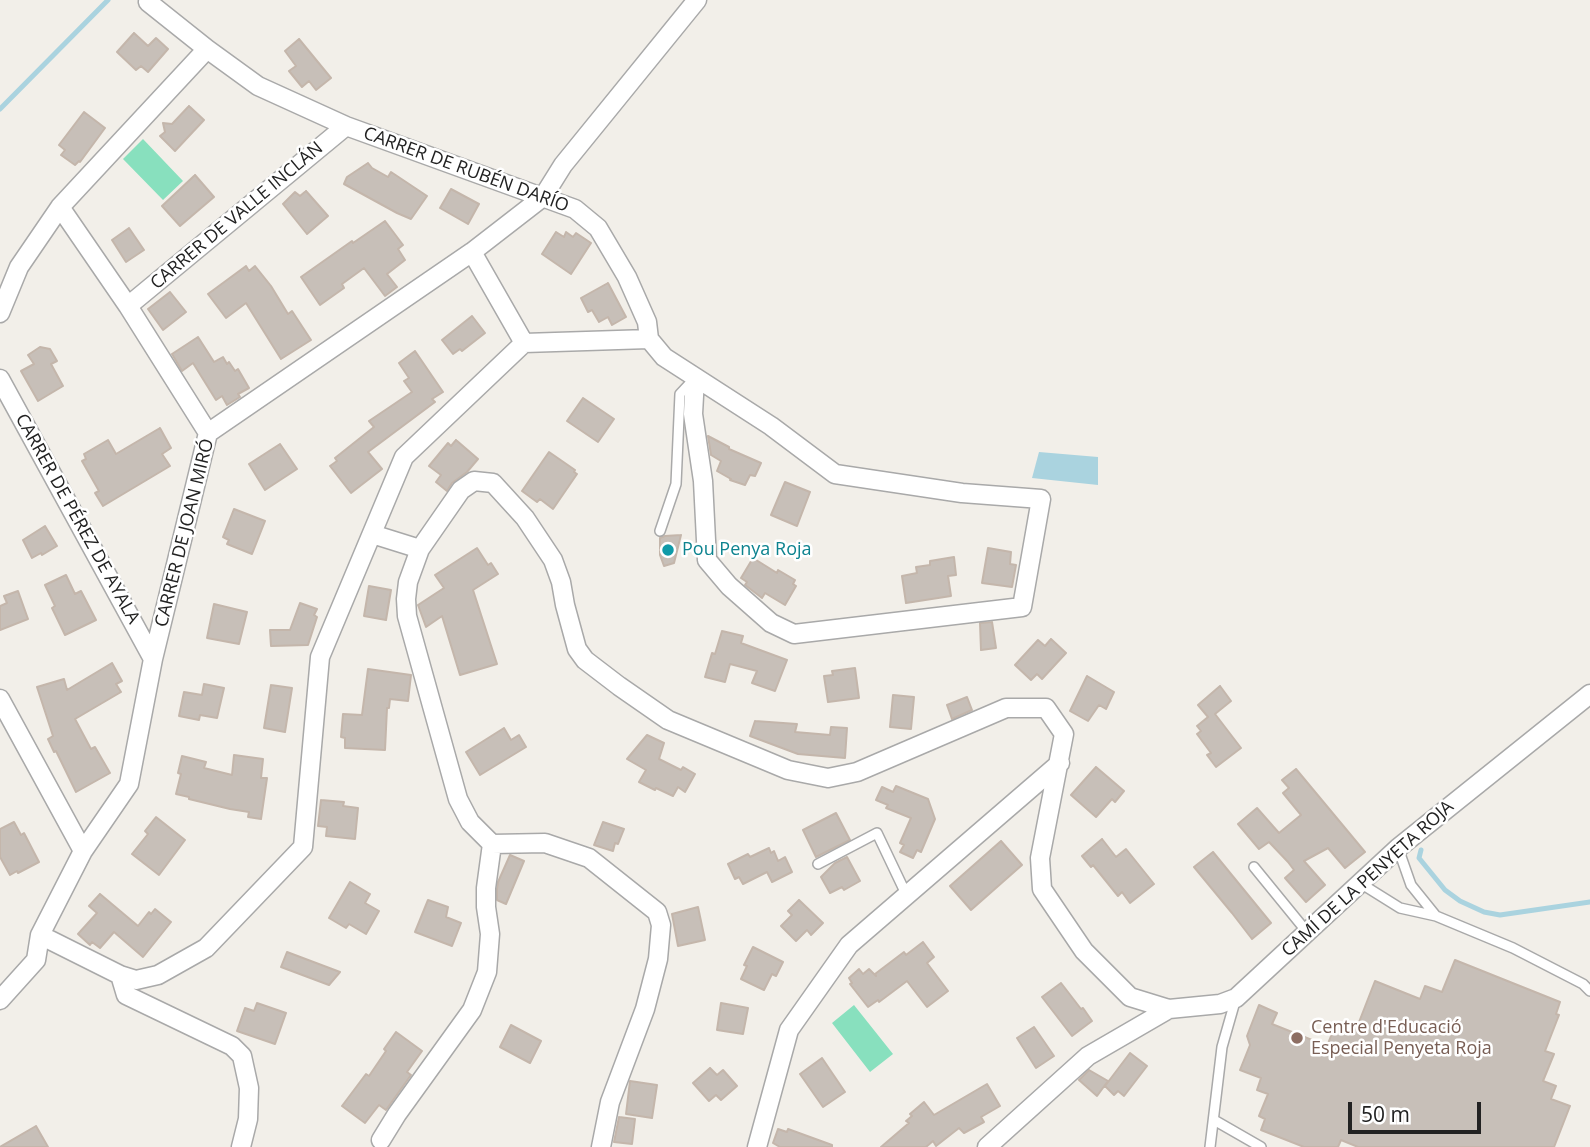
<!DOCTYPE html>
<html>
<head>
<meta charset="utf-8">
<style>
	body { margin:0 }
	#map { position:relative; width:1590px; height:1147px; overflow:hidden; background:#f2efe9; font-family:"Open Sans",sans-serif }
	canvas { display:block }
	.scale { position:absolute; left:1348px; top:1102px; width:133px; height:32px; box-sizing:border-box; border:4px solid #222; border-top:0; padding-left:9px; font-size:21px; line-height:24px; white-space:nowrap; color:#222; -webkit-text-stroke:5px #fff; paint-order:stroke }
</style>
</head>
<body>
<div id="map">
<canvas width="1590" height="1147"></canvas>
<div class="scale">50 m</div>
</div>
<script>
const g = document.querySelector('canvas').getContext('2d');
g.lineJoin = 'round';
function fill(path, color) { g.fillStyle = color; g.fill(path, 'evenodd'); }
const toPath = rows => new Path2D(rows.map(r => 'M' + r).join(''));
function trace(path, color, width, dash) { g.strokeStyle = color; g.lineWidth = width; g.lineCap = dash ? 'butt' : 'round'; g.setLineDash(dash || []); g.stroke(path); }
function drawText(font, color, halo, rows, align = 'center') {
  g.font = font + ' "Open Sans",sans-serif'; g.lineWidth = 5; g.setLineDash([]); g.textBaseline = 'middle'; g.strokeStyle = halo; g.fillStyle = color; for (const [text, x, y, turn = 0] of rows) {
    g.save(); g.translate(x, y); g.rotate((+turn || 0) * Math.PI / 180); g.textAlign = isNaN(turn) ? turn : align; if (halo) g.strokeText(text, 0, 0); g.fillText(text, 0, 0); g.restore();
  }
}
fill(toPath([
	[143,139,183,181,163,200,123,159],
	[854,1005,893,1054,870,1072,832,1023]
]), '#88e0be');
fill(toPath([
	[1039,452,1098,457,1098,485,1032,478]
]), '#aad3df');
trace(toPath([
	[0,109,108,0],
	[1421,850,1419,858,1445,890,1460,901,1484,912,1500,915,1590,902]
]), '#aad3df', 5);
const building = toPath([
	[134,33,148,46,156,38,168,49,148,72,141,66,136,70,117,52,134,33],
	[299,39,331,78,316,90,309,81,302,87,289,71,296,66,285,51,299,39],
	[189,106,204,120,175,151,160,136,165,132,163,123,172,124,189,106],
	[84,112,105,128,80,162,79,161,75,165,61,155,65,150,59,145,84,112],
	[368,163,372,168,388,177,391,172,427,196,411,219,397,213,344,184,347,177,368,163],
	[195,175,214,197,180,226,162,206,195,175],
	[451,189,479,204,468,224,440,208,451,189],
	[306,191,328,216,307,234,283,204,295,192,300,196,306,191],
	[385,221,403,245,398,249,405,260,387,274,397,287,385,296,364,268,342,284,344,288,320,305,301,277,352,241,353,243,385,221],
	[129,228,144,250,126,262,112,240,129,228],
	[556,232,564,237,566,232,573,237,576,233,591,243,571,274,542,254,556,232],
	[246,266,249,271,255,266,271,286,288,314,292,311,311,340,281,359,246,303,226,318,208,294,246,266],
	[608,283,626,317,612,325,608,317,599,322,592,310,588,312,581,298,608,283],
	[170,292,186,312,163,330,148,309,170,292],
	[472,316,485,333,462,351,460,349,453,354,442,340,472,316],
	[198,337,214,362,223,357,227,364,229,362,235,371,238,369,249,388,238,394,240,397,227,405,222,396,216,400,193,363,182,371,172,354,198,337],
	[40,347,50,349,57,361,51,364,63,386,38,401,21,371,34,364,28,355,40,347],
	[415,351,443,392,432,399,435,402,368,452,382,469,351,493,330,466,337,461,335,458,374,427,369,421,412,392,404,381,409,378,399,363,415,351],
	[583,398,614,419,598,442,567,421,583,398],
	[160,428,171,448,162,454,170,466,103,506,95,493,99,491,82,461,86,459,84,454,108,440,116,454,160,428],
	[708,436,729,447,729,449,761,463,755,476,750,475,745,485,730,480,731,479,717,471,721,461,711,455,708,436],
	[456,440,478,459,467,472,452,483,447,491,436,482,441,475,429,466,448,443,451,446,456,440],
	[280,444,297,469,265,490,249,464,280,444],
	[549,452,575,470,574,472,577,474,553,509,540,499,537,502,522,491,549,452],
	[785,482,810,492,797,526,771,515,785,482],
	[234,509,265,521,252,554,227,544,229,540,223,537,234,509],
	[45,526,57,546,42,555,41,553,32,558,23,540,45,526],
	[681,535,674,563,664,566,660,555,660,538,665,536,681,535],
	[477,548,488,565,491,563,498,574,473,590,497,664,460,675,442,616,426,627,418,605,444,588,435,575,477,548],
	[988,548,1011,552,1010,564,1016,565,1012,587,982,583,988,548],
	[954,557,956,575,948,576,951,596,906,603,902,576,917,573,916,567,930,565,930,561,954,557],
	[753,558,777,573,778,570,795,580,793,584,796,586,785,605,765,593,762,598,745,585,747,582,741,578,753,558],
	[66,575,75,594,81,591,96,620,65,635,52,608,55,606,45,585,66,575],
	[369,586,391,590,386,620,364,616,369,586],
	[18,591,28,619,0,630,0,606,7,603,4,596,18,591],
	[300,603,317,609,314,615,317,617,308,645,271,646,270,630,290,630,300,603],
	[214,604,247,612,239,644,207,638,214,604],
	[992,622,996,648,981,650,980,623,992,622],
	[722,631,743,636,741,643,787,660,775,691,752,683,757,671,730,664,725,682,705,677,712,653,715,654,722,631],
	[1051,639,1066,653,1042,679,1037,674,1031,680,1015,665,1038,640,1045,646,1051,639],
	[112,663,122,681,116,684,121,692,75,719,91,749,95,747,110,773,76,792,56,751,54,752,48,739,53,736,37,687,64,679,67,690,112,663],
	[855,668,859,698,828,702,824,676,833,675,832,671,855,668],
	[368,669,411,675,408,701,390,699,389,708,387,708,385,750,345,748,345,738,341,737,343,714,362,715,368,669],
	[1087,676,1114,692,1106,709,1099,705,1088,721,1070,711,1087,676],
	[204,684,224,688,217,718,200,715,199,720,179,716,184,692,202,695,204,684],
	[271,685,292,688,285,732,264,728,271,685],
	[1220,686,1231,701,1215,714,1241,748,1216,767,1207,755,1211,753,1197,734,1201,731,1197,726,1208,717,1198,705,1220,686],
	[893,695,914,697,911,729,890,727,893,695],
	[967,697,972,710,952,719,947,705,967,697],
	[755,721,797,724,795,732,830,735,831,727,847,728,845,758,798,754,750,736,755,721],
	[504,728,511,740,519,735,526,747,480,775,466,752,504,728],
	[647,735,664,743,659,759,681,770,683,767,695,774,685,792,678,787,673,796,656,788,655,790,639,782,646,770,627,759,647,735],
	[234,755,263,759,261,778,267,778,261,819,248,817,249,812,230,809,189,799,189,797,176,794,181,774,178,773,182,756,206,762,204,768,232,775,234,755],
	[1096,767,1124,791,1115,802,1112,799,1096,817,1071,795,1096,767],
	[1296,769,1365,852,1345,868,1328,848,1304,861,1325,885,1306,902,1285,878,1294,870,1288,862,1269,842,1259,849,1238,824,1257,808,1279,833,1301,815,1283,793,1289,788,1282,780,1296,769],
	[896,786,928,799,935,819,921,852,917,850,913,858,900,852,904,845,900,843,911,818,886,808,888,805,876,800,882,787,893,792,896,786],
	[321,800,344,802,343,806,358,808,355,839,326,836,327,827,318,826,321,800],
	[836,813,850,840,816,857,803,830,836,813],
	[156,817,185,840,159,875,132,854,148,834,145,831,156,817],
	[14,822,21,835,24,833,39,862,18,873,17,871,10,875,0,857,0,829,14,822],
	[603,822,624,829,618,844,615,843,613,851,594,845,603,822],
	[1102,839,1116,857,1126,849,1154,884,1130,903,1122,892,1118,896,1093,865,1091,867,1082,856,1102,839],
	[1001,841,1022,865,971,910,950,886,1001,841],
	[769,848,771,853,774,851,778,861,785,857,792,872,772,882,767,872,743,884,739,877,735,879,728,864,748,854,750,857,769,848],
	[1213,852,1271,923,1252,939,1232,913,1194,867,1213,852],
	[510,855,524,861,506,904,497,900,497,889,498,882,510,855],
	[847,857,860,881,844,890,842,887,830,893,821,877,835,863,847,857],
	[350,882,370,894,365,903,379,911,366,934,349,924,346,928,329,918,350,882],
	[100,894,138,926,149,912,151,914,155,909,171,922,143,957,114,932,100,948,92,942,90,945,78,934,97,913,89,906,100,894],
	[428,900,448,907,446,917,461,923,452,946,415,932,428,900],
	[799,900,823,923,811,935,807,930,796,941,781,926,792,915,788,911,799,900],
	[698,907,705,940,678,946,672,914,698,907],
	[923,942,934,957,927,963,948,991,927,1007,907,981,879,1002,878,1000,868,1007,850,984,852,983,849,978,859,969,863,974,869,969,876,976,875,974,904,952,906,955,923,942],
	[753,947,783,962,776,976,772,974,764,990,741,979,747,966,744,965,753,947],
	[287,952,340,972,329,985,281,967,287,952],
	[1455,960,1560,1002,1556,1014,1559,1015,1545,1051,1554,1054,1543,1081,1556,1086,1551,1099,1570,1106,1554,1147,1358,1147,1341,1140,1338,1147,1304,1147,1261,1130,1265,1119,1259,1116,1268,1094,1257,1090,1261,1078,1240,1070,1250,1045,1247,1036,1259,1005,1277,1013,1272,1024,1327,1046,1335,1026,1354,1035,1375,981,1420,999,1425,986,1442,992,1455,960],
	[1061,983,1081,1009,1083,1008,1092,1021,1072,1036,1042,997,1061,983],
	[257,1003,286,1013,275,1044,237,1031,245,1008,254,1011,257,1003],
	[721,1003,748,1008,743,1034,717,1030,721,1003],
	[511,1025,541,1041,530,1063,500,1047,511,1025],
	[1034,1027,1054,1056,1036,1068,1017,1038,1034,1027],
	[396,1032,422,1051,407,1072,411,1075,386,1110,379,1105,365,1123,342,1106,366,1074,369,1076,386,1051,384,1049,396,1032],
	[1130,1053,1147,1066,1124,1096,1118,1091,1114,1095,1105,1086,1130,1053],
	[822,1058,845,1092,823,1107,800,1074,822,1058],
	[710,1068,717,1075,723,1070,737,1086,721,1100,716,1095,709,1101,693,1083,710,1068],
	[1089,1070,1108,1081,1097,1096,1079,1080,1089,1070],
	[630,1081,657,1085,652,1118,626,1114,630,1081],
	[987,1084,1000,1106,981,1117,984,1122,964,1133,959,1128,936,1146,933,1141,926,1147,881,1147,909,1123,906,1121,912,1116,910,1114,924,1102,934,1115,987,1084],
	[619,1117,635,1119,632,1144,614,1142,619,1117],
	[36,1126,48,1147,0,1147,36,1126],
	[778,1129,787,1132,788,1129,832,1145,832,1147,780,1147,773,1143,778,1129]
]);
fill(building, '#c7bfb8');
trace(building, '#c4b6ab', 2);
const lane = toPath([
	[660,531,676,484,680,394,694,379],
	[818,864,877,833,907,896],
	[1254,867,1307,932],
	[1360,883,1400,908,1436,916,1411,885,1398,848],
	[1436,916,1513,948,1583,984,1590,991],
	[1214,1120,1261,1147],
	[1210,1147,1222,1047,1236,998]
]);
const street = toPath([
	[148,2,207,49],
	[60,207,128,306,208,433],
	[472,252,524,343],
	[128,306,346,126],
	[0,313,19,267,60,207,207,49,258,86,346,126,575,209,598,228,627,277,647,322,649,339,664,357,771,426,835,474,962,493,1041,499,1022,607,794,634,771,623,729,586,707,560,703,481,693,414,695,378],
	[0,379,153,659],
	[372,534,420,549],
	[0,699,83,851],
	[492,844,545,843,589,858,657,912,661,925,658,959,645,1009,610,1102,601,1147],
	[40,935,120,975],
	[0,1000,36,960,40,935,83,851,129,784,153,659,208,433,472,252,543,197,563,165,697,0],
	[381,1140,397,1114,472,1010,487,972,490,934,486,907,486,888,492,844,470,822,458,799,407,616,406,599,408,582,420,549,461,490,474,481,493,483,525,518,553,560,561,582,565,605,577,649,585,660,619,686,668,720,788,770,828,778,857,772,1006,708,1046,708,1064,734,1040,858,1042,889,1084,951,1130,997,1169,1009,1220,1004,1236,998,1398,848,1590,694],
	[241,1147,248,1119,249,1088,242,1056,232,1046,126,995,120,975,136,980,158,975,206,948,303,847,320,657,404,457,524,343,649,339],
	[757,1147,789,1030,849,945,1060,763],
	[987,1147,1088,1056,1169,1009]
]);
trace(lane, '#a9a9a9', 12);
trace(street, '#a9a9a9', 21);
trace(lane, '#fff', 9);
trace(street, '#fff', 18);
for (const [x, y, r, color] of [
	[668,550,7,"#0f9aa8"],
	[1297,1038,7,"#8d6e63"]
]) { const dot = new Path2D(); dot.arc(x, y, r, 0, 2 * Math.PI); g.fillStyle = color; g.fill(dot); trace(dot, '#fff', 2.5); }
drawText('18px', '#222', '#fff', [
	["CARRER DE RUBÉN DARÍO",466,170,20],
	["CARRER DE VALLE INCLÁN",237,216,-40],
	["CARRER DE PÉREZ DE AYALA",77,519,61],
	["CARRER DE JOAN MIRÓ",185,533,-76],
	["CAMÍ DE LA PENYETA ROJA",1368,879,-42]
]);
drawText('18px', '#0d838f', '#fff', [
	["Pou Penya Roja",682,550]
], 'left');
drawText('18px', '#785e54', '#fff', [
	["Centre d'Educació",1311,1028],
	["Especial Penyeta Roja",1311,1049]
], 'left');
</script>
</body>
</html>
